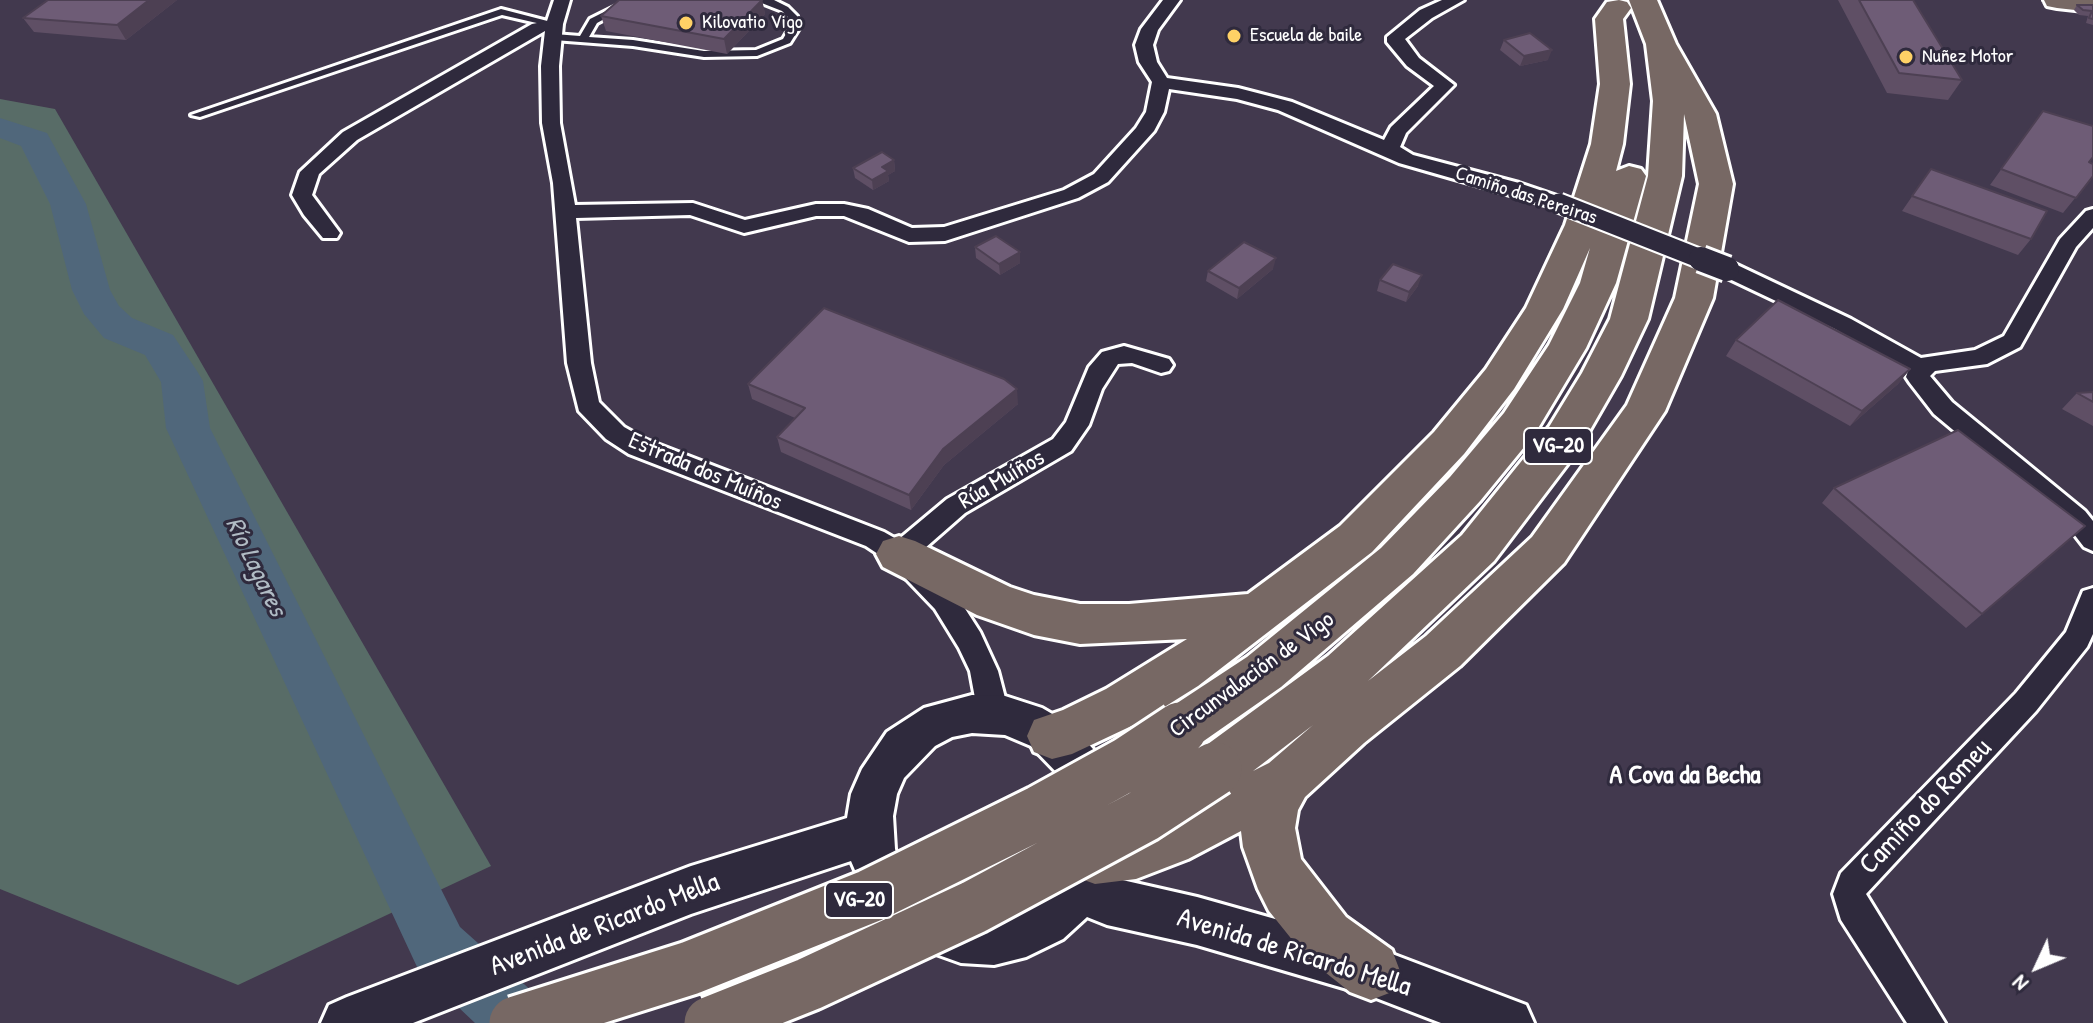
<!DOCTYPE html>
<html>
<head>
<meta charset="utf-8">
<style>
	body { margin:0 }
	#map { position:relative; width:2093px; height:1023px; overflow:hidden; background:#42394e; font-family:"Patrick Hand",sans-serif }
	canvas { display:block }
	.north { position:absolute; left:1997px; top:927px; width:80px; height:80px; -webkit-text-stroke:6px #2f2a3d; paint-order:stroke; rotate:226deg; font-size:22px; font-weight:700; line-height:32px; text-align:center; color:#fff }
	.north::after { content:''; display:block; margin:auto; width:28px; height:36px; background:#fff; clip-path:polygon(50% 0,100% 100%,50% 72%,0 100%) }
</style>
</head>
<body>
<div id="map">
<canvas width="2093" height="1023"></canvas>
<div class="north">N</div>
</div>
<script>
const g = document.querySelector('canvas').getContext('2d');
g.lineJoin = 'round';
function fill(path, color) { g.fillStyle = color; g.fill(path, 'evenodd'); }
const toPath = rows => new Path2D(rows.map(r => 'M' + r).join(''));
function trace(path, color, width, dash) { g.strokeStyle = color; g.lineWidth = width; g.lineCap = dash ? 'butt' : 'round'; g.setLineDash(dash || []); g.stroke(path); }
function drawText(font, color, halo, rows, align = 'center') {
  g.font = font + ' "Patrick Hand",sans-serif'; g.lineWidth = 6; g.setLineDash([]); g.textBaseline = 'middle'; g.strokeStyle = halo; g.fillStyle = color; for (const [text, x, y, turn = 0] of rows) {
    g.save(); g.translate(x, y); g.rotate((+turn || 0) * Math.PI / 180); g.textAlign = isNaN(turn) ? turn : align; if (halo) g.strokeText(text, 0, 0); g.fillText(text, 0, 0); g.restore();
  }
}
fill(toPath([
	[0,99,55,109,491,866,238,985,0,889]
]), '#586c67');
fill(toPath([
	[0,118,47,133,86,204,110,290,119,306,132,318,173,335,197,371,203,381,210,428,460,927,543,1001,552,1023,475,1023,418,969,166,428,161,382,145,355,104,338,84,314,72,290,50,204,21,146,0,138,0,118]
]), '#50677b');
const lane = toPath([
	[628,0,639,0,597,23,589,37,633,40,704,51,756,50,783,39,790,27,788,17,782,11,754,0,774,0,788,7,797,16,800,27,790,43,757,56,704,57,633,46,554,40,549,37,554,34,580,36,590,19,628,0],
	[501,9,559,24,554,27,502,15,200,117,191,115,501,9]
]);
const street = toPath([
	[554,0,570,0,563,24,559,66,560,123,575,205,693,203,745,220,816,204,844,204,868,209,912,228,944,227,1064,190,1094,174,1136,128,1146,112,1152,82,1139,62,1135,45,1141,29,1163,0,1180,0,1158,30,1153,45,1157,62,1167,78,1238,88,1292,102,1384,140,1391,127,1434,86,1407,66,1387,42,1387,37,1420,10,1442,0,1464,0,1432,18,1405,39,1419,58,1454,85,1406,133,1400,147,1413,155,1519,183,1566,199,1569,203,1559,209,1399,163,1278,110,1237,99,1169,89,1164,112,1154,131,1108,182,1078,198,945,241,909,242,844,216,816,216,744,233,690,215,576,218,591,363,599,402,624,427,647,440,884,532,898,540,947,499,1053,439,1066,422,1089,367,1102,352,1124,346,1169,359,1173,365,1169,371,1161,373,1132,363,1118,364,1102,389,1089,425,1071,451,965,513,917,555,955,593,980,632,998,671,1005,698,1003,716,999,725,988,729,977,725,973,716,975,698,970,671,959,648,935,609,890,562,866,546,629,454,606,439,579,411,567,363,553,183,542,123,541,66,545,31,357,140,319,174,312,195,340,233,337,238,323,238,304,215,292,195,300,172,343,132,532,24,547,21,554,0],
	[2093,209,2093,228,2076,247,2020,347,1987,364,1935,371,1930,376,1952,402,2085,511,2093,521,2093,551,2084,547,2067,525,1934,414,1910,383,1906,377,1908,371,1835,329,1719,274,1716,269,1719,264,1727,262,1735,264,1851,319,1921,358,1975,350,2004,336,2060,239,2086,211,2093,209],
	[2093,588,2093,634,2087,647,2036,711,1866,894,1945,1023,1907,1023,1841,920,1833,894,1841,873,2016,693,2066,632,2083,591,2093,588]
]);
const secondary = toPath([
	[972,695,1005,696,1042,708,1071,725,1093,749,1111,784,1119,816,1118,849,1109,877,1197,897,1371,946,1526,1005,1534,1023,1441,1023,1371,996,1197,945,1107,925,1087,917,1063,939,1026,957,994,965,961,963,922,949,894,932,871,907,851,861,691,914,413,1023,321,1023,329,1005,347,997,691,866,847,818,851,794,862,769,887,732,924,708,972,695],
	[972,733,1005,735,1031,746,1062,778,1072,805,1073,838,1066,864,1038,898,1019,910,1005,914,972,915,947,910,912,882,900,864,895,849,893,816,897,794,904,778,935,746,952,737,972,733]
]);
const primary = toPath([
	[2044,0,2093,0,2093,12,2057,8,2047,6,2044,0]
]);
const highway = toPath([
	[1619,0,1627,2,1631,8,1623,19,1630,84,1623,144,1616,171,1629,166,1641,169,1646,176,1616,283,1586,348,1534,435,1480,501,1413,574,1281,687,1198,745,1180,752,1162,745,1155,729,1162,713,1247,657,1381,548,1450,477,1504,413,1549,345,1580,283,1590,248,1563,309,1514,389,1464,454,1372,552,1198,686,1142,721,1072,754,1052,759,1034,752,1027,736,1034,720,1063,710,1106,689,1187,639,1080,644,1034,635,977,615,883,567,876,554,883,541,899,536,915,541,1010,587,1034,595,1080,604,1129,604,1248,594,1340,526,1434,432,1486,369,1526,308,1565,225,1591,144,1600,84,1595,19,1607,2,1619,0],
	[1629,0,1657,0,1676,44,1716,114,1733,184,1713,298,1665,411,1564,563,1460,666,1364,743,1305,797,1298,810,1295,828,1301,859,1346,917,1392,950,1400,971,1392,992,1371,1000,1350,992,1306,957,1269,911,1258,889,1243,847,1241,831,1188,859,1136,879,1095,884,1076,877,1068,858,1076,839,1095,832,1136,827,1212,792,1197,786,1189,769,1197,752,1328,656,1462,535,1549,427,1582,373,1610,319,1648,176,1653,101,1646,44,1629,0],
	[1684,114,1699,184,1675,298,1627,405,1532,537,1426,636,1368,681,1494,561,1579,449,1621,376,1648,319,1682,176,1684,114],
	[1313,725,1269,763,1253,771,1313,725]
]);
trace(lane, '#fff', 6);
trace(street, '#fff', 6);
trace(secondary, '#fff', 6);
trace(primary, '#fff', 6);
trace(highway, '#fff', 6);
fill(lane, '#2f2a3d');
fill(street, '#2f2a3d');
fill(secondary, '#2f2a3d');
fill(primary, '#776864');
fill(highway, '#776864');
const streetBridgeFar1 = toPath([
	[1559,203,1706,261]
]);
const streetBridge = toPath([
	[1701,259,1727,269]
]);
const highwayBridge = toPath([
	[516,1023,690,968,870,896,1040,812,1127,764,1180,729],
	[711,1023,809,984,974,907,1143,816,1215,769]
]);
trace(streetBridgeFar1, '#fff', 23, []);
trace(streetBridge, '#fff', 30, []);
trace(highwayBridge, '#fff', 59, []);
trace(streetBridgeFar1, '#2f2a3d', 19);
trace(streetBridge, '#2f2a3d', 24);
trace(highwayBridge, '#776864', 53);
fill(toPath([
	[177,0,126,40,34,32,23,18],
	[762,0,765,14,727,54,606,31,601,16],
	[1838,0,1913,0,1962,80,1948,100,1887,93],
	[2077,5,2093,5,2093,25,2086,23,2088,16,2079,15,2074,10],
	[1504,40,1548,60,1520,66,1500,50],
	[2043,111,2089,162,2093,176,2063,213,1990,185],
	[894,160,895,171,888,175,889,181,873,190,855,178,853,168],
	[1931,169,2031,239,2018,255,1902,211],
	[975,247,1020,252,1020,263,1000,275,976,258],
	[1273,269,1237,299,1206,281,1208,271],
	[1380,280,1418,286,1406,302,1377,291],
	[1736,340,1910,369,1898,384,1850,426,1726,356],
	[748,384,1018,404,944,465,911,510,781,452,777,437,795,418,752,399],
	[2093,392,2093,426,2062,409,2077,393],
	[1834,488,2085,526,1966,628,1822,503]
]), '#5f4f65');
fill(toPath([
	[149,0,177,0,126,40,117,25],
	[762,0,765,14,727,54,724,39],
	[1552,50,1548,60,1520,66,1524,56],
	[894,160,895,171,888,175,889,181,873,190,872,180,882,167],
	[1020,252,1020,263,1000,275,999,264],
	[1276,258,1273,269,1237,299,1239,288],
	[1422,275,1418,286,1406,302,1409,292],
	[1910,369,1898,384,1850,426,1862,411],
	[1017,389,1018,404,944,465,911,510,909,495,943,449]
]), '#4d4053');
const building = toPath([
	[48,0,149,0,117,25,23,18,48,0],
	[619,0,762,0,724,39,601,16,619,0],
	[1859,0,1913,0,1962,80,1899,73,1859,0],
	[2077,5,2093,5,2093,19,2089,18,2092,11,2083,10,2077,5],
	[1530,33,1552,50,1524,56,1504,40,1530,33],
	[2043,111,2093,126,2093,157,2089,162,2093,164,2093,176,2076,198,2001,169,2043,111],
	[882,152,894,160,882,167,888,171,872,180,853,168,882,152],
	[1931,169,2047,211,2031,239,1912,196,1931,169],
	[996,236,1020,252,999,264,975,247,996,236],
	[1244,242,1276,258,1239,288,1208,271,1244,242],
	[1393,264,1422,275,1409,292,1380,280,1393,264],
	[1778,300,1910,369,1862,411,1736,340,1778,300],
	[824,308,1004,379,1017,389,943,449,909,495,777,437,805,408,748,384,824,308],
	[2093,392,2093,402,2077,393,2093,392],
	[1958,430,2085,526,1982,614,1834,488,1958,430]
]);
fill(building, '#6e5c76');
trace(building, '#4d4053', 2);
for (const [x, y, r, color] of [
	[686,23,8,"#ffd166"],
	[1234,36,8,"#ffd166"],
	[1906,57,8,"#ffd166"]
]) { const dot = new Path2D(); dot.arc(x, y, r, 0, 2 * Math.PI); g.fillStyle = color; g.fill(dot); trace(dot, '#2f2a3d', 3); }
drawText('20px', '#fff', '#2f2a3d', [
	["Kilovatio Vigo",702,23],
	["Escuela de baile",1250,36],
	["Nuñez Motor",1922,57]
], 'left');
drawText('20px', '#fff', '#2f2a3d', [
	["Camiño das Pereiras",1526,196,18]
]);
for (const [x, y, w] of [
	[1558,446,68],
	[859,900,68]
]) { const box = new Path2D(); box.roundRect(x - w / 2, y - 18, w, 36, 6); g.fillStyle = '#2f2a3d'; g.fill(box); trace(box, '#fff', 2); }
drawText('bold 22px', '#fff', null, [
	["VG-20",1558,446],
	["VG-20",859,900]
]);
drawText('24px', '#fff', '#2f2a3d', [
	["Estrada dos Muíños",705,472,23],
	["Rúa Muíños",1002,480,-30],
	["Circunvalación de Vigo",1252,675,-36]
]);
drawText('italic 26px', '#b0bbc4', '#2f2a3d', [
	["Río Lagares",255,567,64]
]);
drawText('bold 26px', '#fff', '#2f2a3d', [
	["A Cova da Becha",1685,776]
]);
drawText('28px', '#fff', '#2f2a3d', [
	["Camiño do Romeu",1926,807,-46],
	["Avenida de Ricardo Mella",605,925,-21],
	["Avenida de Ricardo Mella",1294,953,17]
]);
</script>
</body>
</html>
